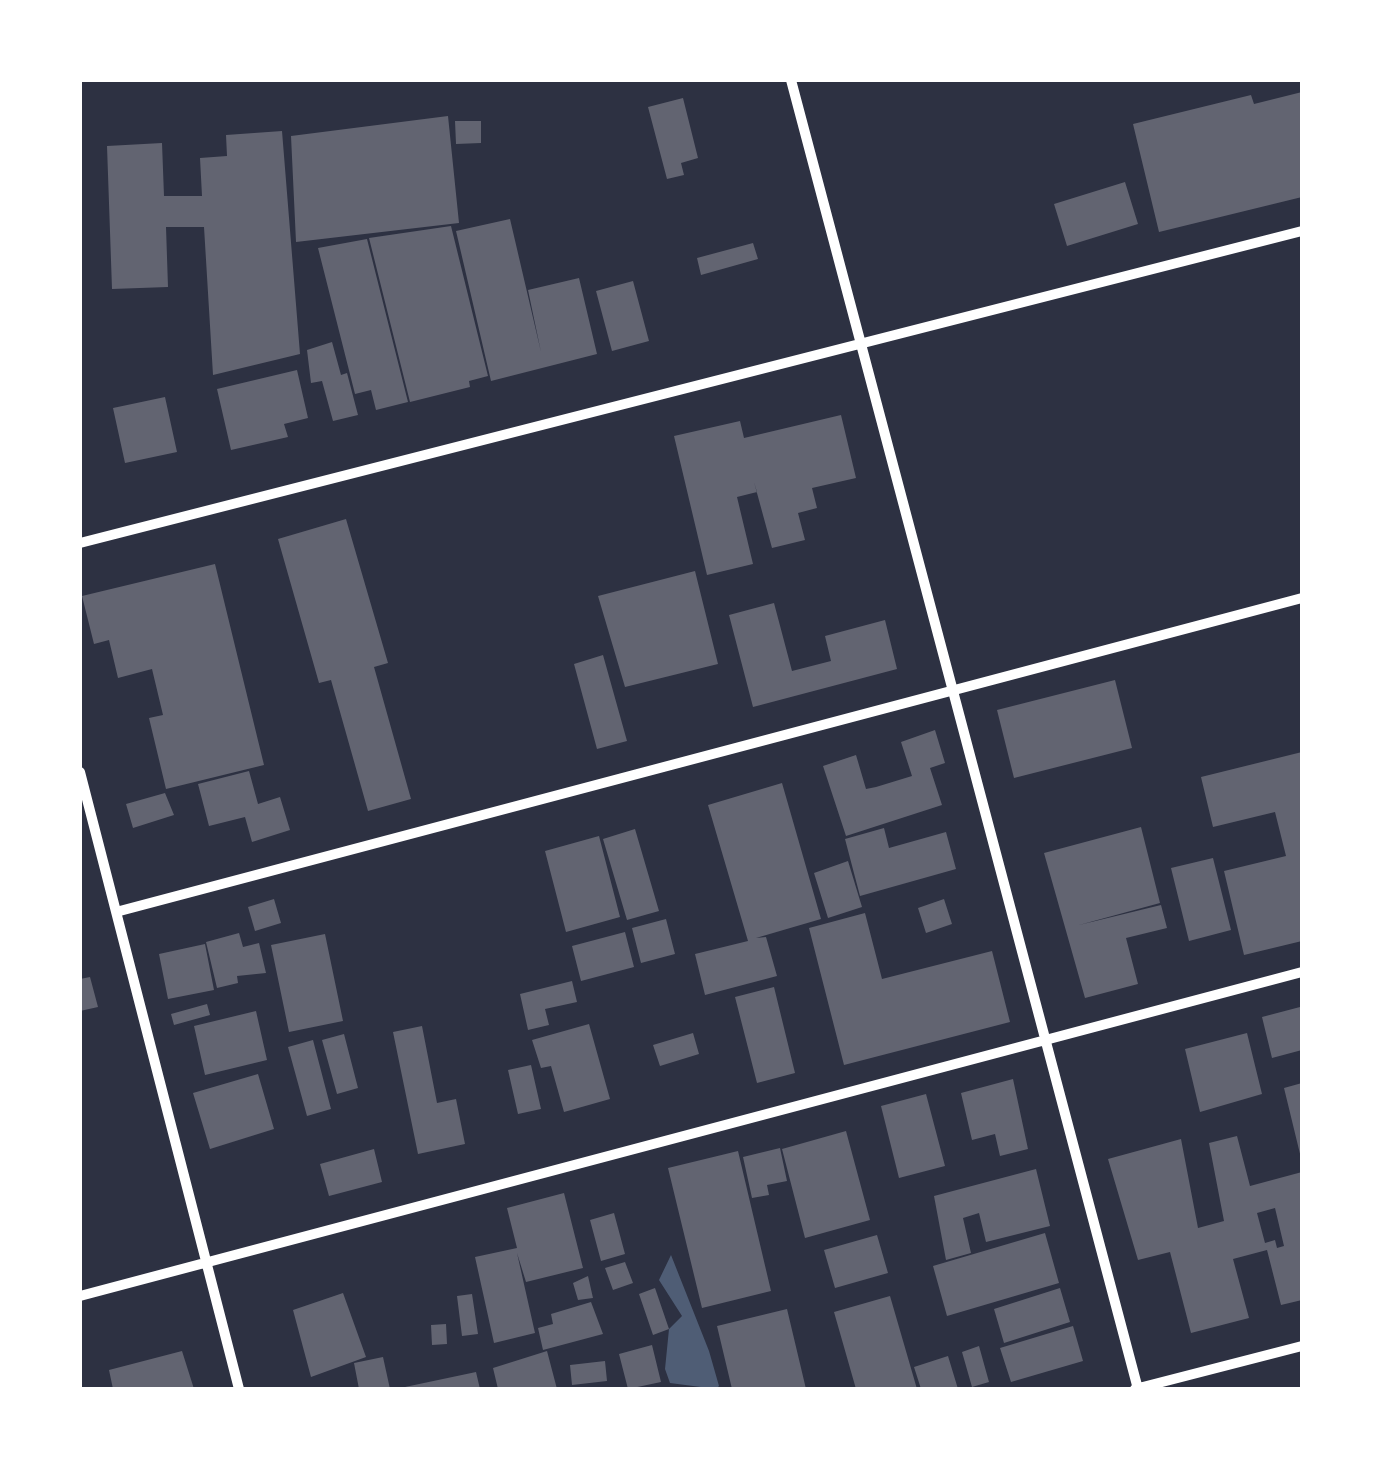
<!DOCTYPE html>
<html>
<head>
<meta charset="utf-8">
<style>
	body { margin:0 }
	#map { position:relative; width:1382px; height:1469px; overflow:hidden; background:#2d3142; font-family:Lato,sans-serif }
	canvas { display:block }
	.frame { position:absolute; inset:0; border:82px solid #fff; pointer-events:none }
</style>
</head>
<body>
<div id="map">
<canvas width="1382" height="1469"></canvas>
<div class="frame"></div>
</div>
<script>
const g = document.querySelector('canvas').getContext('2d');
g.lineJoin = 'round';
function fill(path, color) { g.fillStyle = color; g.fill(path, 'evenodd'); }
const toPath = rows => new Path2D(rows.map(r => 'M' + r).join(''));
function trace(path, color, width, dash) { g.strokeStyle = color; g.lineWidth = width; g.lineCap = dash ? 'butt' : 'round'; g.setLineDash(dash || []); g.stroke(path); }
fill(toPath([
	[671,1255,709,1351,719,1386,716,1389,670,1383,665,1369,669,1329,682,1316,659,1280]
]), '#4f5d75');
fill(toPath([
	[1302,92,1302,197,1159,232,1133,124,1251,95,1254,104],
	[683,98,698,158,681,163,684,175,667,179,648,107],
	[448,116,459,223,296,242,291,136],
	[455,121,481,121,481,143,456,144],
	[282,131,300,354,213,375,204,227,166,227,168,287,112,289,107,146,162,143,164,196,202,196,200,158,227,156,226,135],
	[1125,182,1138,224,1067,246,1054,204],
	[510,219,541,352,528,290,579,278,597,354,491,381,456,231],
	[451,226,488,376,469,381,470,387,410,402,369,238],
	[367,239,408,402,376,410,371,390,355,394,318,248],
	[753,243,758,259,701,275,697,258],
	[633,281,649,341,612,351,596,291],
	[332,342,341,375,347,373,358,415,333,421,322,381,311,383,307,350],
	[297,370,308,418,284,424,288,437,231,450,217,389],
	[165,397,177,452,125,463,113,408],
	[841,415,856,478,812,488,817,508,798,513,805,540,772,548,754,482,757,492,737,497,753,564,707,575,674,436,740,421,744,438],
	[346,519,388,663,374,667,411,799,368,811,331,680,319,683,278,539],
	[215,564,264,765,166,789,149,718,163,715,152,669,118,678,109,640,94,644,82,596],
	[695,571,718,664,625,687,598,596],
	[774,603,792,671,831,661,825,636,885,620,897,669,753,707,729,615],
	[603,655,627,741,597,749,574,664],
	[1115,680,1132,748,1014,778,997,710],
	[935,730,945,763,930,768,942,805,846,836,823,766,856,755,866,789,876,787,912,776,901,742],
	[1302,752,1302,941,1244,955,1224,871,1286,856,1275,812,1213,827,1201,777],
	[249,771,258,804,280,797,290,830,252,842,245,817,209,826,198,784],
	[782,783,821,919,756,938,766,937,777,976,705,995,695,954,748,941,708,805],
	[165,793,174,815,133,828,126,804],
	[1141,827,1160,903,1079,925,1161,905,1167,928,1126,938,1138,984,1085,998,1044,853],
	[884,828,889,848,946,832,956,869,860,896,845,839],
	[635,829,659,911,627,920,603,839],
	[599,836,620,917,566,932,545,851],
	[1213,858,1231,930,1189,941,1171,868],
	[848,861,862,907,828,918,814,873],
	[274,899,281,923,255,931,248,907],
	[944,899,952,924,926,933,918,908],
	[865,913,882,979,992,951,1010,1022,844,1065,809,928],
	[666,919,675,954,641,963,632,928],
	[625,932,634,967,581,981,572,946],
	[239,933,243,947,259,943,266,973,237,976,238,983,217,988,206,942],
	[325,934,343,1021,289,1032,271,945],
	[205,944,214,990,168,999,159,954],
	[90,977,98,1007,80,1011,80,979],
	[572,981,577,1002,545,1009,549,1025,528,1030,520,994],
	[774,987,795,1073,757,1083,735,997],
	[207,1004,210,1015,174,1025,171,1014],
	[1300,1007,1302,1050,1272,1058,1262,1017],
	[256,1011,267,1060,205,1075,194,1026],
	[589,1024,610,1099,564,1112,551,1066,541,1068,532,1040],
	[422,1026,437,1103,456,1099,465,1144,418,1154,393,1032],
	[693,1033,699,1054,660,1066,653,1045],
	[1247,1033,1262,1094,1200,1112,1185,1049],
	[344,1034,358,1088,337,1094,322,1040],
	[313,1040,331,1109,307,1116,288,1047],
	[531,1065,541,1109,518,1114,508,1070],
	[258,1074,274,1129,210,1149,193,1093],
	[1013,1079,1028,1149,1000,1156,995,1134,972,1140,961,1093],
	[1302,1083,1302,1157,1301,1158,1284,1088],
	[926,1094,945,1166,899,1178,881,1106],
	[846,1131,870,1220,805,1238,782,1149],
	[1237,1136,1250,1186,1302,1172,1302,1300,1281,1305,1267,1250,1233,1259,1249,1318,1191,1333,1170,1252,1138,1260,1108,1159,1181,1139,1198,1228,1224,1221,1209,1143],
	[1275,1208,1284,1246,1277,1248,1275,1240,1265,1243,1257,1213],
	[780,1148,787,1181,767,1185,769,1195,752,1198,743,1157],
	[374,1149,382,1182,329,1196,320,1164],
	[738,1151,771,1291,702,1308,668,1168],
	[1036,1169,1050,1226,986,1242,979,1213,963,1218,971,1253,946,1260,934,1196],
	[564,1193,583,1268,526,1282,517,1253,535,1333,494,1343,475,1257,517,1248,507,1208],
	[614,1213,625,1254,601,1261,590,1220],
	[1045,1233,1059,1283,947,1316,933,1266],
	[877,1235,888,1273,835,1288,824,1250],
	[625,1262,633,1283,613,1290,605,1268],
	[588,1276,593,1298,578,1300,573,1283],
	[655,1288,669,1329,653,1335,639,1294],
	[1060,1288,1070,1322,1004,1343,994,1309],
	[343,1293,366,1357,311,1377,293,1310],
	[472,1294,478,1334,462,1336,457,1296],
	[890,1296,917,1389,856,1389,834,1312],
	[591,1302,603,1334,543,1350,538,1328,553,1324,551,1314],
	[787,1309,806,1389,732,1389,717,1326],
	[446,1324,447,1344,432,1345,431,1325],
	[1073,1326,1083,1361,1011,1382,1000,1348],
	[652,1345,661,1382,628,1389,619,1354],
	[979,1346,989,1382,972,1387,962,1352],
	[182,1351,194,1389,113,1389,109,1370],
	[547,1351,557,1389,498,1389,493,1368],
	[948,1356,958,1389,921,1389,914,1367],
	[383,1357,390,1389,359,1389,354,1363],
	[605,1361,607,1381,572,1385,570,1365],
	[476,1372,480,1389,406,1389,405,1387]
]), '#626471');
trace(toPath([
	[791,80,1138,1389],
	[80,543,1302,231],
	[80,772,239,1389],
	[116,912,1302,598],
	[80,1296,1302,972],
	[1135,1389,1302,1346]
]), '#fff', 10);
</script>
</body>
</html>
